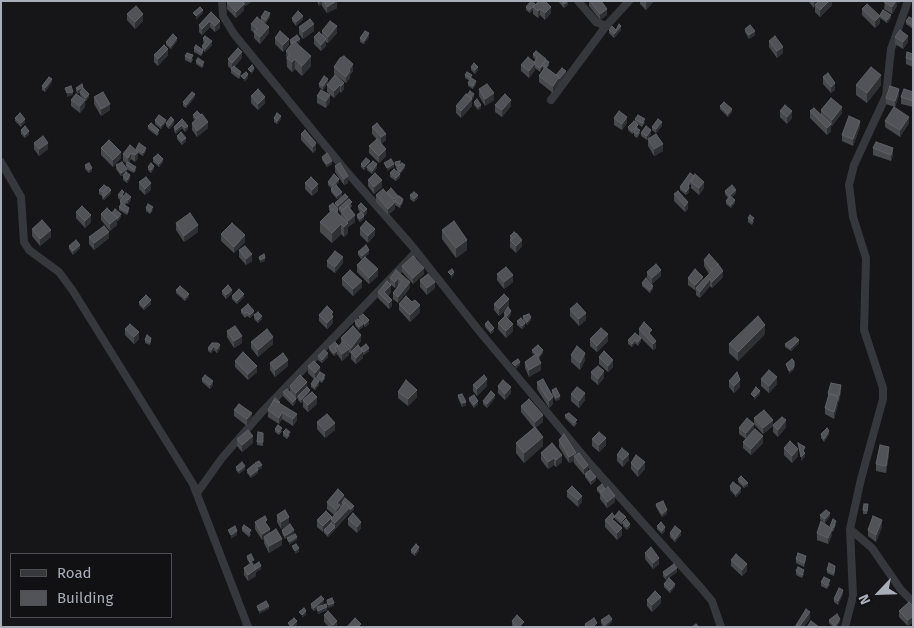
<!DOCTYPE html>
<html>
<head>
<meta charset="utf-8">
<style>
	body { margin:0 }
	#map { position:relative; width:914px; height:628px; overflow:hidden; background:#161618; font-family:"Fira Sans",sans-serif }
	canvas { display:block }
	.frame { position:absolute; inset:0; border:2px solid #a8adb8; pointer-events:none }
	.legend { position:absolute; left:10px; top:553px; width:162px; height:65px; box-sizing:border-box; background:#111113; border:1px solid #4d4f55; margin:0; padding:6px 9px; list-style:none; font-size:15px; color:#a8adb8 }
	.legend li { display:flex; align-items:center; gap:10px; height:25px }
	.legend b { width:25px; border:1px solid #4d4f55 }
	.north { position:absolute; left:854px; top:568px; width:50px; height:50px; -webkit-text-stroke:4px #111113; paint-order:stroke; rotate:246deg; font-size:14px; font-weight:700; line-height:20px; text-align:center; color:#a8adb8 }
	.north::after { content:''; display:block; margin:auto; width:18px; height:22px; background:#a8adb8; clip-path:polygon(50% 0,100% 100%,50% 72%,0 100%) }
</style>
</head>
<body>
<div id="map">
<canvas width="914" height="628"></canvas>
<div class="frame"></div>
<ul class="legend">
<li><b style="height:6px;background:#37383d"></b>Road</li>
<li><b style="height:14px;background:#525359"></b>Building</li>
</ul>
<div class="north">N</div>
</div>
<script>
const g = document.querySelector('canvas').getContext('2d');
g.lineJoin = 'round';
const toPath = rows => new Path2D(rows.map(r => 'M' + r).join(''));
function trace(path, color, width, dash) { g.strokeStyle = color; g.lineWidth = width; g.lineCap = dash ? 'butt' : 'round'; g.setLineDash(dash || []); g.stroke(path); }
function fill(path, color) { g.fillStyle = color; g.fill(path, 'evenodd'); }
trace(toPath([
	[222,1,223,16,234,34,346,171,412,246,480,332,591,465,702,589,712,601,721,627],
	[578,1,596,22,606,26,629,1],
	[551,100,606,26],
	[1,162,21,197,24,242,29,250,59,272,73,291,193,484,248,627],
	[197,493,222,458,262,412,416,252],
	[850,529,872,548,901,590,913,602],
	[845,627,853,596,850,529,861,479,883,399,883,388,864,330,866,258,853,217,849,185,854,165,886,96,891,49,908,1]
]), '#37383d', 8);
fill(toPath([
	[228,1,243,1,243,3,243,1,251,2,245,6,244,5,244,10,236,18,227,9,227,2],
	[317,1,337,1,337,8,327,13,322,6,322,4,319,6],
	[558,1,568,1,568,4,564,8],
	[589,1,601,1,607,15,600,20,589,6],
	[640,1,654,1,646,10,640,4],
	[808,1,832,1,832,5,820,17,815,12,815,6,814,8],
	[885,1,900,1,899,3,897,2,897,6,892,14,884,9],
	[535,4,551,13,545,20,540,15,538,18,533,14,533,10,530,13,526,10,526,7],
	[862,9,880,23,875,28,862,15],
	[211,12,220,28,215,32,210,27,202,35,199,32,199,25],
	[127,14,143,21,135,29,127,20],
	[880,15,891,18,887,23,880,18],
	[261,17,270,17,266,23,263,22,269,33,260,44,254,38,254,33,251,30,251,24,261,20],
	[292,18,303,19,296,26,292,21],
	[913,19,913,29,906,24,906,21],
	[299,27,314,31,303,39,299,34],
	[745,29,755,35,749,39,745,32],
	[609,30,621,30,614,38,609,33],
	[322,31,337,33,328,43,326,42,326,46,321,51,314,44,314,37,322,34],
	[369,37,364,44,360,42,360,38],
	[895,37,908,42,903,49,895,44],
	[203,38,212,45,205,52,203,50,203,53,201,56,194,52,194,48,202,49,202,46,204,43,203,41],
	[275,38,289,45,283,52,275,44],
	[290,40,300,42,297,44,311,66,302,76,295,69,292,72,287,67,286,51,291,45,290,43],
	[177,41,171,49,166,45,166,42],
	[769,41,783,53,777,58,769,47],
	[533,54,546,60,549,65,547,68,556,75,566,75,559,83,559,84,553,93,539,82,539,76,544,69,542,67,540,72,535,68,535,70,529,78,521,71,521,65,534,63,536,60,533,57],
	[913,54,913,67,906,64,906,58],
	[154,55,168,55,158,66,154,62],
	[185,56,193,59,191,63,185,60],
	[242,58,234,67,241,75,239,79,231,73,231,69,228,66,228,59],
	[196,61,204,65,202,68,196,64],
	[334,67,353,71,350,75,350,78,346,83,334,74],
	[471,67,478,70,475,74,471,70],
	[335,75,344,89,341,93,340,91,334,98,327,92,327,85],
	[465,75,472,78,476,84,473,89,468,86,468,83,470,81,465,78],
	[823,77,835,90,831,93,823,84],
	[52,82,45,92,42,90,42,86],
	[328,83,323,90,319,87,319,84],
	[856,85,881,85,867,103,856,95],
	[76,88,83,88,89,97,86,101,80,95,80,93,78,94,76,91],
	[479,89,494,100,485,106,479,96],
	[913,92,913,107,901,104,901,97],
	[899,95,895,107,886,104,886,98],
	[251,96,265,103,258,110,251,103],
	[317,96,330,102,326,108,317,103],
	[467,96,474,97,472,100,472,106,461,118,456,113,456,106],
	[94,97,110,110,101,116,94,104],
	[195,97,186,108,183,106,183,102],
	[71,100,85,107,80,113,71,106],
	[474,102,481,108,478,110,474,105],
	[495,105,511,106,502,117,495,112],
	[720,106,732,112,728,117,720,109],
	[821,110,842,113,832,126,831,125,831,131,827,135,810,118,810,111,821,115],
	[780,111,792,118,787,124,780,117],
	[193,115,208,128,197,137,192,130,192,123,195,120,193,118],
	[15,118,25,122,21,127,15,121],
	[274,118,281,119,277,124,274,122],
	[614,118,627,123,622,130,614,125],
	[182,119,188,129,185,132,182,128,176,134,174,131,174,127],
	[635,119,645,122,642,127,636,123,640,133,637,138,634,136,634,133,632,134,628,130,628,127,635,122],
	[155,120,166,120,161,129,155,124],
	[885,121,909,123,900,137,885,127],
	[166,123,174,124,169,129,166,126],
	[148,126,159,133,157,136,148,129],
	[662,126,656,133,652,130,652,127],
	[372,127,386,140,381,144,386,156,379,163,369,153,369,146,380,143,372,134],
	[860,127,853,146,842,141,842,135],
	[21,130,29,134,25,138,21,134],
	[641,133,651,134,647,140,641,136],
	[301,134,316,150,313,153,301,140],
	[177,136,186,141,182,145,177,139],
	[648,139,663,151,654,156,648,146],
	[34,143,48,149,39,156,34,149],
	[101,148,121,158,113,167,101,155],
	[873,148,893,155,891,161,873,155],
	[136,149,146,151,143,156,138,153,138,158,135,162,131,159,129,162,136,170,134,173,126,169,127,172,130,179,127,183,123,180,123,176,125,174,121,176,116,169,116,165,126,168,127,164,123,161,123,154,136,150],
	[322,157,332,164,327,167,322,160],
	[153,158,163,162,159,167,153,162],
	[395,162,405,168,400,174,400,177,396,181,390,177,390,173,397,171,397,169,396,169],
	[361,164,370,164,364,170,361,167],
	[85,165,92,171,89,173,85,169],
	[335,166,348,183,344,185,335,172],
	[148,167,154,169,151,173,148,170],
	[367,167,377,168,372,174,367,170],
	[690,173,704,188,699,195,691,188,691,184,688,186,689,192,686,195,680,190,680,187],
	[368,180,382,187,374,194,368,186],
	[139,182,151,190,145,195,139,189],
	[328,182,339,182,336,186,342,196,337,199,331,192,331,188,328,185],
	[305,183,318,191,312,196,305,189],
	[107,189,111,193,104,200,102,198,102,196,99,194,99,190],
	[725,191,736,193,732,197,735,203,731,208,726,204,726,201,728,198,725,194],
	[387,192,398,197,403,202,400,208,395,205,395,209,388,215,376,202,376,195,387,193],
	[674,194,688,209,685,212,674,201],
	[118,195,124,195,131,200,128,204,127,203,125,205,129,211,127,215,119,210,119,207,120,205,120,200,118,198],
	[410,195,418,198,414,202,410,199],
	[348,200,352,206,350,208,355,222,348,227,348,233,344,237,341,234,332,243,320,232,320,222,330,212,329,210,329,206,335,206,335,203],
	[339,208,339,211,341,213,341,216,338,213,338,210],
	[358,206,367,213,364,216,364,219,360,222,357,218,357,215,360,212,358,209],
	[146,208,153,210,150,214,146,211],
	[76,212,91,222,85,228,76,218],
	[112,213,121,217,118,221,117,220,117,225,110,231,101,220,101,214],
	[748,218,754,221,752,225,748,222],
	[176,223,198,232,184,242,176,230],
	[360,228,375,235,368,243,360,235],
	[32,229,51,237,40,246,32,236],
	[442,230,467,250,456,258,442,239],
	[221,234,245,242,234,253,221,241],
	[510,236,522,246,516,253,510,247],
	[89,237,109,238,94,250,89,244],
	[69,246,80,248,73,255,69,249],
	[239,250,252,261,246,265,239,257],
	[358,252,369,253,362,260,358,255],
	[704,260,723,277,712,288,710,286,700,298,696,295,696,291,688,285,688,278,703,280,709,274,704,266],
	[327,261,343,263,335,273,327,267],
	[357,265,378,276,369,284,357,272],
	[402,266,424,274,413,284,402,272],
	[396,270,410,288,398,303,393,299,393,293,399,285,398,285,395,288,391,285,391,292,388,296,392,306,389,309,378,298,378,292,390,284,390,278],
	[647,272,661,276,652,284,647,278],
	[497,274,513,282,504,289,497,280],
	[342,278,362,287,353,296,342,285],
	[420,280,435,288,427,295,420,287],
	[642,283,653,289,650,293,642,286],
	[176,290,189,297,185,301,176,293],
	[222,291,232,293,226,299,222,294],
	[232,296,244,297,237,304,232,299],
	[139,302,151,304,144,310,139,305],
	[412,302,420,312,410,322,399,310,399,304],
	[494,304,509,306,499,316,494,310],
	[570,309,586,320,579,326,570,316],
	[241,310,254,314,250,318,247,316,245,318,241,313],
	[333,312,333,323,327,329,319,321,319,315],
	[504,313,511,314,508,319,513,331,506,338,498,329,498,323,504,317],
	[254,315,262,319,258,323,254,319],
	[523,316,531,320,527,325,523,320],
	[359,317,369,324,365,327,363,324,363,327,359,330,355,325,355,321,359,320],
	[517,321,525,326,522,329,517,325],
	[485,324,494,331,491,334,485,327],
	[125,329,139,339,134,344,125,335],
	[639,329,652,336,656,348,653,350,641,338,641,341,638,346,635,343,632,347,628,344,628,340,639,336],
	[227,331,242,343,234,348,227,337],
	[765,334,738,361,729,353,729,344],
	[341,338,361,341,357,346,361,349,369,351,364,355,363,354,363,358,356,364,351,359,351,354,349,352,349,355,342,361,337,354,334,356,329,350,329,347,338,346,341,344],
	[590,339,608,341,597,352,590,346],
	[145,340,151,341,150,345,145,343],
	[251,342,273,344,258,357,251,348],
	[212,343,220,349,217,353,214,350,211,353,208,351,208,348],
	[799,343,791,351,785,347,785,344],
	[532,350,543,353,539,359,538,358,541,370,529,377,525,368,525,362,535,355,532,353],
	[571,355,585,360,580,370,571,362],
	[318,356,328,357,322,363,318,360],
	[599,357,613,367,608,372,599,364],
	[235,361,257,372,248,380,235,367],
	[270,363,288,366,275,377,270,370],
	[308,366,320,372,325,378,322,383,319,381,319,385,315,390,311,387,311,384,314,379,308,373],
	[591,372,604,378,598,385,591,379],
	[202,379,213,385,210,389,202,382],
	[761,379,777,384,769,393,761,386],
	[729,381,740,387,734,393,729,387],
	[537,382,553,404,549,408,537,389],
	[473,385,487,386,477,396,473,391],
	[290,386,307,387,317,404,308,412,303,407,303,401,301,403,298,400,298,398,296,399,296,402,293,406,283,396,283,392,290,392],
	[498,386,511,393,505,400,498,393],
	[552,390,560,399,556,401,552,394],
	[398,392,417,397,408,406,398,398],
	[841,392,834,419,825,414,825,408,828,399,828,393],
	[571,394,585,400,579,408,571,401],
	[458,395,466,405,462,407,458,398],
	[469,398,478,404,474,408,469,401],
	[495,398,487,408,483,404,483,401],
	[273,402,280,404,297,420,293,426,282,419,279,424,268,417,268,410,273,403],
	[521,406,543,422,535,428,543,446,524,463,516,453,516,443,534,428,521,412],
	[234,410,252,419,247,426,234,416],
	[565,415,577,423,574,427,565,418],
	[754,418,773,426,763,434,754,424],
	[317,422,335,430,325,438,317,429],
	[773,425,786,427,778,437,773,432],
	[739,428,754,430,763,443,751,455,743,448,743,442,746,439,739,434],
	[275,429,282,431,279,435,275,432],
	[258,432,263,433,263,446,257,445],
	[283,432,290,435,287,439,283,436],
	[821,434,829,434,824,442,821,438],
	[237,439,253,443,242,452,237,446],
	[592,439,606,445,599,452,592,446],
	[559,440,576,455,596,480,591,485,585,477,585,474,584,475,574,463,574,461,569,463,559,447],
	[784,448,798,456,792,463,784,455],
	[541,453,562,462,556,467,554,465,548,469,541,460],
	[889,454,886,473,876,471,876,464],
	[617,455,629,460,623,467,617,461],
	[255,463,262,468,258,470,258,473,251,478,247,473,247,470,255,466],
	[631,463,645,469,638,477,631,469],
	[236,467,245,469,239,474,236,470],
	[738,479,748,486,744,488,738,482],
	[730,486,741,492,736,497,730,490],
	[597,488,615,502,607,508,600,499,600,494,597,491],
	[567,491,582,502,578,507,567,497],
	[344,500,354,509,350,513,328,537,324,533,324,531,323,532,317,527,317,520,332,518,334,515,327,509,327,502],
	[656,504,667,514,662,517,656,507],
	[868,508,867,514,863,514,863,510],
	[277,515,289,524,281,529,277,522],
	[820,515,830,516,825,523,820,519],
	[615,516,630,527,627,530,623,526,623,523,622,525,615,519],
	[348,519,361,528,357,533,348,525],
	[605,520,615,521,622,535,617,540,605,527],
	[255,522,267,526,270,533,282,545,269,553,264,543,264,540,262,540,255,529],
	[836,524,833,532,832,531,832,535,828,544,817,540,817,533],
	[657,526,665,531,662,534,657,529],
	[882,527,876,542,868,536,868,530],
	[242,528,251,534,249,537,242,531],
	[282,530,294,533,285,539,282,533],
	[670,533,681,535,675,542,670,537],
	[411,550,419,551,415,556,411,553],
	[645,553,659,564,653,569,645,559],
	[247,556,254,564,253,565,261,569,256,572,256,576,248,581,244,575,244,568,250,564,247,559],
	[796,559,806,559,804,567,796,563],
	[731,560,747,571,742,576,731,566],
	[835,569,834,576,827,573,827,570],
	[796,571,804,574,802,578,796,575],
	[663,572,677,572,666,580,663,576],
	[821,582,830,584,827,589,821,586],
	[664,584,675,587,670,593,664,587],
	[843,594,838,605,834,602,834,599],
	[647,600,661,603,652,612,647,606],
	[324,602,320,606,327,610,318,614,317,609,314,611,311,608,311,604],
	[913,606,913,622,908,626,899,617,899,611],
	[324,615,337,627,329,627,324,622],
	[601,620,612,622,606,627,603,627,601,623],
	[829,620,840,622,837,627,833,627,829,623],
	[512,621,524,627,512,627]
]), '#47494d');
fill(toPath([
	[247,1,251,2,245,6,245,3],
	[322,1,322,4,319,6,319,3],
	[337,1,337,8,327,13,327,7],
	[568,1,568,4,564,8,564,4],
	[648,1,654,1,646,10,646,3],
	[814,1,821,1,814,8],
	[829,1,832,1,832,5,820,17,820,10],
	[896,1,897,1,897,6,892,14,892,7],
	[244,4,244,10,236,18,236,12],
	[535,4,533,7,533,10,530,13,530,10],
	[551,7,551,13,545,20,545,13],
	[540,9,540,15,538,18,538,11],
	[607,9,607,15,600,20,600,14],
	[203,10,203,13,196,20,196,16],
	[270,13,270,17,266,23,266,20],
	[143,14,143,21,135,29,135,22],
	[891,15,891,18,887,23,887,20],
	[303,16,303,19,296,26,296,22],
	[880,16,880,23,875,28,875,21],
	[210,21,210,27,202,35,202,29],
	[220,21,220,28,215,32,215,26],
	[314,24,314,31,303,39,303,32],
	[337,26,337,33,328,43,328,37],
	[621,26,621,30,614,38,614,34],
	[269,27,269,33,260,44,260,37],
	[755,31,755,35,749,39,749,35],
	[369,33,369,37,364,44,364,41],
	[908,36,908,42,903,49,903,42],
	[177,38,177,41,171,49,171,46],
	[289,39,289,45,283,52,283,45],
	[300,39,300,42,293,47,293,44],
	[326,39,326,46,321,51,321,45],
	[212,41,212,45,205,52,205,49],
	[783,47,783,53,777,58,777,51],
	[168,49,168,55,158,66,158,59],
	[242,52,242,58,232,70,232,63],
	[311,56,311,66,302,76,302,66],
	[295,59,295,69,292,72,292,62],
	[535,63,535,70,529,78,529,71],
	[353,64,353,71,350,75,350,78,346,83,346,77,349,70],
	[478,67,478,70,475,74,475,70],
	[254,68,254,71,251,75,251,72],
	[566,71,566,75,559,83,559,84,553,93,553,86,559,77],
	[248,74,248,78,244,82,244,79],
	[881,75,881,85,867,103,867,93],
	[52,79,52,82,45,92,45,88],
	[328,79,328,83,323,90,323,86],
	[476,81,476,84,473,89,473,86],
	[344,83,344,89,341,93,341,86],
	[835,83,835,90,831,93,831,87],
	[340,85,340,91,334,98,334,91],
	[83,87,83,90,78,94,78,90],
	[899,89,899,95,895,107,895,101],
	[73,92,73,95,67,97,67,93],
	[494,93,494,100,485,106,485,99],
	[89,94,89,97,86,101,86,98],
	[195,94,195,97,186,108,186,105],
	[474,94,474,97,472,100,472,106,461,118,461,111,471,100,471,98],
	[330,95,330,102,326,108,326,101],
	[265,97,265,103,258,110,258,104],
	[85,100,85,107,80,113,80,106],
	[511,100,511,106,502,117,502,110],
	[110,104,110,110,101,116,101,109],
	[481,105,481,108,478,110,478,107],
	[842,107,842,113,832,126,832,120],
	[732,109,732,112,728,117,728,114],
	[792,111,792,118,787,124,787,117],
	[281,116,281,119,277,124,277,121],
	[627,117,627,123,622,130,622,124],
	[909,117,909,123,900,137,900,130],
	[25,119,25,122,21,127,21,123],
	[166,120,166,123,161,129,161,126],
	[174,120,174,124,169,129,169,126],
	[860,121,860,127,853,146,853,139],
	[208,122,208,128,197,137,197,131],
	[662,122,662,126,656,133,656,129],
	[831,124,831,131,827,135,827,128],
	[182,125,182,128,176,134,176,130],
	[188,126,188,129,185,132,185,128],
	[651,130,651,134,647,140,647,136],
	[29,131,29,134,25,138,25,135],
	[386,134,386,140,381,144,381,137],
	[186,138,186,141,182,145,182,141],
	[48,143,48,149,39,156,39,149],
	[316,143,316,150,313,153,313,147],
	[663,144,663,151,654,156,654,149],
	[146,148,146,151,143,156,143,153],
	[893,148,893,155,891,161,891,155],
	[386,149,386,156,379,163,379,156],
	[121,152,121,158,113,167,113,160],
	[138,152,138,158,135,162,135,155],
	[131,153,131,159,128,164,128,158],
	[163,159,163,162,159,167,159,164],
	[332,161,332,164,327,167,327,164],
	[370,161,370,164,364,170,364,167],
	[377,164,377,168,372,174,372,171],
	[394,164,394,167,387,171,387,168],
	[405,165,405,168,400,174,400,177,396,181,396,178,400,174,400,172],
	[154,166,154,169,151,173,151,170],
	[92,168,92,171,89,173,89,170],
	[127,169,127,173,121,176,121,173],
	[130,175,130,179,127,183,127,180],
	[348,176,348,183,344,185,344,179],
	[339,179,339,182,333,190,333,186],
	[382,180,382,187,374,194,374,187],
	[704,182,704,188,699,195,699,188],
	[151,183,151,190,145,195,145,189],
	[318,184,318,191,312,196,312,190],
	[689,188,689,192,686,195,686,192],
	[111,190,111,193,104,200,104,197],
	[736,190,736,193,729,199,729,196],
	[342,192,342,196,337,199,337,196],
	[418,195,418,198,414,202,414,199],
	[131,197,131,200,128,204,128,200],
	[348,197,348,201,338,210,338,206],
	[403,199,403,202,400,208,400,205],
	[735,200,735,203,731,208,731,205],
	[395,202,395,209,388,215,388,209],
	[688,202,688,209,685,212,685,206],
	[367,209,367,213,364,216,364,212],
	[121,214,121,217,118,221,118,218],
	[91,215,91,222,85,228,85,221],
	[355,215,355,222,348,227,348,221],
	[364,216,364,219,360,222,360,219],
	[117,218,117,225,110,231,110,224],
	[348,223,348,233,344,237,344,227],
	[341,224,341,234,332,243,332,233],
	[198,225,198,232,184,242,184,236],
	[375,229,375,235,368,243,368,236],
	[51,230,51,237,40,246,40,239],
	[109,232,109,238,94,250,94,243],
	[245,235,245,242,234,253,234,247],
	[467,240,467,250,456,258,456,248],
	[522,240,522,246,516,253,516,246],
	[80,245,80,248,73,255,73,251],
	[369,250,369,253,362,260,362,256],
	[252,254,252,261,246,265,246,259],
	[343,257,343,263,335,273,335,267],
	[265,258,265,261,260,263,260,260],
	[424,268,424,274,413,284,413,278],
	[378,269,378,276,369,284,369,278],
	[661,270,661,276,652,284,652,278],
	[723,271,723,277,712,288,712,282],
	[454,272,454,275,451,279,451,275],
	[513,275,513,282,504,289,504,282],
	[703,277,703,284,696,288,695,292,695,285],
	[398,278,398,285,395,288,395,282],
	[710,279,710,286,700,298,700,292],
	[362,281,362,287,353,296,353,289],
	[410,282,410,288,398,303,398,297],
	[435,282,435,288,427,295,427,288],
	[391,285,391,292,384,299,384,292],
	[653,286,653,289,650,293,650,290],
	[232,290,232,293,226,299,226,295],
	[189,294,189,297,185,301,185,298],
	[244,294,244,297,237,304,237,301],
	[509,299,509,306,499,316,499,309],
	[151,300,151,304,144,310,144,307],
	[392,300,392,306,389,309,389,303],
	[420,305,420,312,410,322,410,315],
	[254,311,254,314,250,318,250,315],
	[511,311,511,314,507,319,507,316],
	[333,312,333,323,327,329,327,323,331,314],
	[586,313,586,320,579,326,579,319],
	[262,316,262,319,258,323,258,320],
	[531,317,531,320,527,325,527,322],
	[369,320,369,324,365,327,365,324],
	[525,323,525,326,522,329,522,326],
	[363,324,363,327,359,330,359,327],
	[513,324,513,331,506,338,506,331],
	[765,325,765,334,738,361,738,352],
	[494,328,494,331,491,334,491,331],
	[139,332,139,339,134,344,134,337],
	[608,334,608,341,597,352,597,346],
	[361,335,361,341,352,353,351,352,351,348],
	[242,336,242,343,234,348,234,341],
	[273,337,273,344,258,357,258,350],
	[641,338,641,341,638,346,638,342],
	[635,340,635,343,632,347,632,344],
	[799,340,799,343,791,351,791,348],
	[656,341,656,348,653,350,653,344],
	[220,345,220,349,217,353,217,349],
	[214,346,214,350,211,353,211,350],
	[369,348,369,351,364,355,364,352],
	[349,349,349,355,342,361,342,354],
	[543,350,543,353,539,359,539,356],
	[337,351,337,354,334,356,334,353],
	[363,351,363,358,356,364,356,358],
	[328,353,328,357,322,363,322,360],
	[585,353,585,360,580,370,580,363],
	[288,360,288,366,275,377,275,370],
	[613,360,613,367,608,372,608,366],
	[520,362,520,365,515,370,515,366],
	[541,363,541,370,529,377,529,370],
	[257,366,257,372,248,380,248,374],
	[320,367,320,373,315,379,315,373],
	[794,367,794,370,789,374,789,371],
	[604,371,604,378,598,385,598,379],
	[777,377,777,384,769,393,769,386],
	[487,379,487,386,477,396,477,389],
	[740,380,740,387,734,393,734,386],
	[213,381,213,385,210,389,210,385],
	[319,381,319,385,315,390,315,387],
	[307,382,307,388,298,396,296,399,296,393],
	[841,385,841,392,839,402,839,396],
	[511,387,511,393,505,400,505,394],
	[310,390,310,394,301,403,301,400],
	[417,390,417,397,408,406,408,399],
	[760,391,760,394,754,401,754,397],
	[585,393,585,400,579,408,579,401],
	[495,395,495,398,487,408,487,404],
	[560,396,560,399,556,401,556,398],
	[317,397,317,404,308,412,308,405],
	[553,397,553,404,549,408,549,401],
	[838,397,838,404,834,419,834,412],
	[296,399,296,402,293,406,293,402],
	[478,401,478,404,474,408,474,405],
	[466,402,466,405,462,407,462,403],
	[282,412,282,419,279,424,279,418],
	[252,413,252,419,247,426,247,419],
	[297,414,297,420,293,426,293,419],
	[543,415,543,422,535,428,535,422],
	[773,420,773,426,763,434,763,428],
	[786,420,786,427,778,437,778,430],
	[335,423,335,430,325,438,325,431],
	[754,424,754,430,746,440,746,433],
	[829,431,829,434,824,442,824,439],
	[253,436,253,443,242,452,242,445],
	[763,436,763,443,751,455,751,449],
	[543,437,543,446,524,463,524,453],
	[606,438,606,445,599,452,599,445],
	[889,447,889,454,886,473,886,466],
	[798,449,798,456,792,463,792,456],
	[576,453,576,459,574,456,574,461,569,463,569,457],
	[805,453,805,457,801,461,801,457],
	[629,454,629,460,623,467,623,460],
	[562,455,562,462,556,467,556,460],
	[554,458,554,465,548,469,548,462],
	[645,462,645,469,638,477,638,470],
	[262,465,262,468,258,470,258,467],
	[588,465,588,471,584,475,584,469],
	[245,466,245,469,239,474,239,471],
	[258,470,258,473,251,478,251,475],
	[596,477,596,480,591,485,591,481],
	[748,483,748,486,744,488,744,485],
	[741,488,741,492,736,497,736,494],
	[344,495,344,501,340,506,340,512,336,517,337,503],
	[582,496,582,502,578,507,578,500],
	[615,496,615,502,607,508,607,502],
	[354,506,354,509,350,513,350,510],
	[350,507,350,513,335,529,335,523],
	[667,510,667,514,662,517,662,514],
	[830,513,830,516,825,523,825,519],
	[289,517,289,524,281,529,281,522],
	[332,517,331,524,323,532,323,526],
	[882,520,882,527,876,542,876,535],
	[361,522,361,528,357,533,357,527],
	[630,524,630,527,627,530,627,527],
	[335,527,335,530,328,537,328,534],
	[665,527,665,531,662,534,662,531],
	[622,528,622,535,617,540,617,533],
	[270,529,270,536,264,537,264,540,262,540,262,534],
	[832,529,832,535,828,544,828,538],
	[294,530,294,533,285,539,285,536],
	[237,531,237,535,231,539,231,535],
	[681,531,681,535,675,542,675,539],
	[297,537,297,540,289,545,289,542],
	[282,539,282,545,269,553,269,546],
	[419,547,419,551,415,556,415,553],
	[299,548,299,552,295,554,295,551],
	[659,558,659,564,653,569,653,563],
	[747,564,747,571,742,576,742,570],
	[261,566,261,569,256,572,256,576,248,581,248,575,256,569],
	[677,568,677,572,666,580,666,576],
	[675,584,675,587,670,593,670,590],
	[843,590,843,594,838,605,838,601],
	[661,597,661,603,652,612,652,605],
	[324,599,324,602,314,611,314,608],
	[334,603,334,606,328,608,328,605],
	[269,606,269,609,259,614,259,611],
	[327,607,327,610,318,614,318,611],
	[306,611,306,615,302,618,302,615],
	[810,612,810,619,804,627,799,627],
	[913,616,913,622,908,626,908,620],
	[612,619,612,622,606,627,605,627,605,625],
	[840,619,840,622,837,627,835,627],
	[297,621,297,625,295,627,291,627],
	[337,621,337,627,333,627,333,625]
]), '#2f3033');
const building = toPath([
	[228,1,242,1,244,4,236,12,227,2,228,1],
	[324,1,336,1,327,7,324,1],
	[531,1,535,4,530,10,526,7,531,1],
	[539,1,545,1,551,7,545,13,540,9,538,11,533,7,539,1],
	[562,1,568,1,564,4,562,1],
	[590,1,601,1,607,9,600,14,590,1],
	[819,1,829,1,820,10,815,5,819,1],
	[885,1,896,1,892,7,884,2,885,1],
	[867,4,880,16,875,21,862,9,867,4],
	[136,6,143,14,135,22,127,14,136,6],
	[200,7,203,10,196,16,193,13,200,7],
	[883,10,891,15,887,20,880,15,883,10],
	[265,11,270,13,266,20,261,17,265,11],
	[298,11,303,16,296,22,292,18,298,11],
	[211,12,220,21,215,26,210,21,202,29,199,25,211,12],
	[257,17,269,27,260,37,254,32,257,29,251,24,257,17],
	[909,17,913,19,913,26,906,21,909,17],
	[310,19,314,24,303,32,299,27,310,19],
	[330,21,337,26,328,37,322,31,330,21],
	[619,24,621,26,614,34,609,30,612,26,616,30,619,24],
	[750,25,755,31,749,35,745,29,750,25],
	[900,30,908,36,903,42,895,37,900,30],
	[280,31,289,39,283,45,275,38,280,31],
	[365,31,369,33,364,41,360,38,365,31],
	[319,32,326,39,321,45,314,37,319,32],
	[173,34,177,38,171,46,166,42,173,34],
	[297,35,300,39,295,42,294,41,292,44,290,40,297,35],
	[205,36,212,41,205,49,202,46,206,41,203,38,205,36],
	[775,36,783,47,777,51,769,41,775,36],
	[294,41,311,56,302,66,295,59,292,62,287,58,290,54,286,51,294,41],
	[164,45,168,49,158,59,154,55,164,45],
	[196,45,203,50,201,53,194,48,196,45],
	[238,48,242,52,232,63,228,59,238,48],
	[536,51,546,59,540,68,535,65,534,63,537,57,533,54,536,51],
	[907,52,913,54,913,60,906,58,907,52],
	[187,53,193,55,191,59,185,56,187,53],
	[344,56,353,64,349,70,350,71,346,77,334,67,340,58,344,56],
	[528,57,535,63,529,71,521,65,528,57],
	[198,58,204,62,202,65,196,61,198,58],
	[546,60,549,62,546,67,542,65,546,60],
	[474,63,478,67,475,70,471,67,474,63],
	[252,65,254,68,251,72,248,69,252,65],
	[234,66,241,72,239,75,231,69,234,66],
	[545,67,559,77,553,86,539,76,545,67],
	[871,67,881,75,867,93,856,85,871,67],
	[562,68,566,71,559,79,559,77,556,75,562,68],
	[246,72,248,74,244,79,241,76,246,72],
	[467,72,472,75,470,78,465,75,467,72],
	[828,73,835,83,831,87,823,77,828,73],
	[335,75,344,83,341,86,340,85,334,91,327,85,335,75],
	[324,76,328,79,323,86,319,84,324,76],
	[49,77,52,79,45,88,42,86,49,77],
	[471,78,476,81,473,86,468,83,471,78],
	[82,84,83,87,78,90,76,88,82,84],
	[487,84,494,93,485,99,479,89,487,84],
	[71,86,73,92,67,93,65,88,71,86],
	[890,86,899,89,895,101,886,98,890,86],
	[83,88,89,94,86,98,80,92,83,88],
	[258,89,265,97,258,104,251,96,258,89],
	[904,89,913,92,913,101,901,97,904,89],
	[321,90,330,95,326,101,317,96,321,90],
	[470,91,474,94,471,98,467,95,470,91],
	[103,92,110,104,101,109,94,97,103,92],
	[192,92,195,94,186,105,183,102,192,92],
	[76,94,85,100,80,106,71,100,76,94],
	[466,94,472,99,461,111,456,106,466,94],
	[505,94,511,100,502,110,495,105,505,94],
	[831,98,842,107,832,120,821,110,831,98],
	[477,99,481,105,478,107,474,102,477,99],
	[724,102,732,109,728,114,720,106,724,102],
	[785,105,792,111,787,117,780,111,785,105],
	[894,107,909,117,900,130,885,121,894,107],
	[814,108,831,124,827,128,810,111,814,108],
	[197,111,201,115,197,119,193,115,197,111],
	[619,111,627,117,622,124,614,118,619,111],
	[20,113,25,119,21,123,15,118,20,113],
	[277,113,281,116,277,121,274,118,277,113],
	[202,114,208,122,197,131,192,123,202,114],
	[159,115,166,120,161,126,155,120,159,115],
	[638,115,645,119,642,123,635,119,638,115],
	[849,116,860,121,853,139,842,135,849,116],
	[171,117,174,120,169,126,166,123,171,117],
	[182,119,188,126,185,128,182,125,176,130,174,127,182,119],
	[658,119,662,122,656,129,652,127,658,119],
	[634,121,638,125,632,131,628,127,634,121],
	[151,123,159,130,157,133,148,126,151,123],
	[377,123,386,134,381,137,372,127,377,123],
	[25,126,29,131,25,135,21,130,25,126],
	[646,126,651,130,647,136,641,133,646,126],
	[636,128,640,130,637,134,634,132,636,128],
	[305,130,316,143,313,147,301,134,305,130],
	[181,132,186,138,182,141,177,136,181,132],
	[656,134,663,144,654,149,648,139,656,134],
	[43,136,48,143,39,149,34,143,43,136],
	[377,139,386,149,379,156,369,146,377,139],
	[109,140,121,152,113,160,101,148,109,140],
	[876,142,893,148,891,155,873,148,876,142],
	[139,143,146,148,143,153,136,149,139,143],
	[130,145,138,152,135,155,131,153,128,158,123,154,130,145],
	[327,153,332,161,327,164,322,157,327,153],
	[158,154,163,159,159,164,153,158,158,154],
	[366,158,370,161,364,167,361,164,366,158],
	[391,159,394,164,387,168,384,163,391,159],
	[373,161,377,164,372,171,367,167,373,161],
	[400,161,400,165,396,166,395,162,400,161],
	[122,162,127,169,121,173,116,165,122,162],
	[128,162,136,167,134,170,126,165,128,162],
	[89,163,92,168,89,170,85,165,89,163],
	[151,163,154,166,151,170,148,167,151,163],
	[340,163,348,176,344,179,335,166,340,163],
	[402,163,405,165,400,172,397,169,402,163],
	[394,169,400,174,396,178,390,173,394,169],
	[126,172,130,175,127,180,123,176,126,172],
	[375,173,382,180,374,187,368,180,375,173],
	[690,173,694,176,688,184,689,188,686,192,680,187,690,173],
	[334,174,339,179,333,186,328,182,334,174],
	[695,174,704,182,699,188,691,182,695,174],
	[146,177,151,183,145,189,139,182,146,177],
	[311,177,318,184,312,190,305,183,311,177],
	[104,185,107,187,102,192,99,190,104,185],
	[336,185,342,192,337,196,331,189,336,185],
	[732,185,736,190,729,196,725,191,732,185],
	[108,187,111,190,104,197,102,194,108,187],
	[391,188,398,196,394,199,387,192,391,188],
	[383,189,395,202,388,209,376,195,383,189],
	[122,190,124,192,121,197,118,195,122,190],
	[678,191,688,202,685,206,674,194,678,191],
	[414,192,418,195,414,199,410,195,414,192],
	[126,193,131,197,128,200,127,199,123,204,129,208,127,212,119,207,122,203,120,201,126,193],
	[345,194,348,197,338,206,335,203,345,194],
	[399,196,403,199,400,205,395,201,399,196],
	[730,196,735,200,731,205,726,201,730,196],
	[349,199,352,202,342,210,339,208,349,199],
	[333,203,338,210,336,212,333,209,331,210,329,206,333,203],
	[361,203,367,209,364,212,358,206,361,203],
	[148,204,153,207,150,211,146,208,148,204],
	[82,206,91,215,85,221,76,212,82,206],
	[348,206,355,215,348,221,341,211,348,206],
	[107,208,117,218,110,224,101,214,107,208],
	[115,209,121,214,118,218,112,213,115,209],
	[333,209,348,223,344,227,341,224,332,233,320,222,333,209],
	[361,212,364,216,360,219,357,215,361,212],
	[190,213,198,225,184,236,176,223,190,213],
	[750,215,754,218,752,221,748,218,750,215],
	[42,220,51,230,40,239,32,229,42,220],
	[366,221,375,229,368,236,360,228,366,221],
	[454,221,467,240,456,248,442,230,454,221],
	[232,223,245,235,234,247,221,234,232,223],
	[104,226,109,232,94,243,89,237,104,226],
	[514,232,517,234,512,238,510,236,514,232],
	[517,234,522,240,516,246,510,240,517,234],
	[76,240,80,245,73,251,69,246,76,240],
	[366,245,369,250,362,256,358,252,366,245],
	[245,246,252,254,246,259,239,250,245,246],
	[335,251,343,257,335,267,327,261,335,251],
	[264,254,265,258,260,260,259,257,264,254],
	[709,254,718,264,711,270,704,260,709,254],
	[413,256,424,268,413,278,402,266,413,256],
	[365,257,378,269,369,278,357,265,365,257],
	[656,264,661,270,652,278,647,272,656,264],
	[718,264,723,271,712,282,710,279,700,292,696,288,718,264],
	[506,267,513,275,504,282,497,274,506,267],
	[452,269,454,272,451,275,448,272,452,269],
	[695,269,703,277,695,285,688,278,695,269],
	[350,270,362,281,353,289,342,278,350,270],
	[396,270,410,282,398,297,393,293,402,281,398,278,395,282,390,278,396,270],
	[428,274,435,282,427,288,420,280,428,274],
	[646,278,653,286,650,290,642,283,646,278],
	[387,281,391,285,384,292,392,300,389,303,378,292,387,281],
	[228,285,232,290,226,295,222,291,228,285],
	[180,286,189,294,185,298,176,290,180,286],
	[239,289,244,294,237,301,232,296,239,289],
	[504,294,509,299,499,309,494,304,504,294],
	[146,295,151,300,144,307,139,302,146,295],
	[406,296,412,302,415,300,420,305,410,315,399,304,406,296],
	[577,303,586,313,579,319,570,309,577,303],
	[248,304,254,311,250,315,247,312,245,314,241,310,248,304],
	[327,306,333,312,331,314,333,317,327,323,319,315,327,306],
	[508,307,511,311,507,316,504,313,508,307],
	[258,312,262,316,258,320,254,315,258,312],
	[363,314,369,320,365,324,359,317,363,314],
	[529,314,531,317,527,322,523,316,529,314],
	[505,316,513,324,506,331,498,323,505,316],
	[758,316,765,325,738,352,729,344,758,316],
	[521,318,525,323,522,326,517,321,521,318],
	[358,319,363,324,359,327,355,321,358,319],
	[488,321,494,328,491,331,485,324,488,321],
	[644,322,652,330,649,333,656,341,653,344,639,329,644,322],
	[130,324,139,332,134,337,125,329,130,324],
	[235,326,242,336,234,341,227,331,235,326],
	[353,326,361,335,351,348,341,338,353,326],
	[601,328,608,334,597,346,590,339,601,328],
	[267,329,273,337,258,350,251,342,267,329],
	[635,333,641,338,638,342,635,340,632,344,628,340,635,333],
	[147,335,151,338,150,342,145,340,147,335],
	[795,337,799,340,791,348,785,344,795,337],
	[335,342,338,345,335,348,337,351,334,353,329,347,335,342],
	[343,342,349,349,342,354,337,347,343,342],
	[212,343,218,343,220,345,217,349,214,346,211,350,208,348,212,343],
	[366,344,369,348,364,352,361,348,366,344],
	[358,345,363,351,356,358,351,352,358,345],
	[538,345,543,350,539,356,532,350,538,345],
	[577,346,585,353,580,363,571,355,577,346],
	[324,350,328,353,322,360,318,356,324,350],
	[604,351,613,360,608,366,599,357,604,351],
	[243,352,257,366,248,374,235,361,243,352],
	[283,353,288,360,275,370,270,363,283,353],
	[536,354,541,363,529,370,525,362,536,354],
	[518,359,520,362,515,366,512,363,518,359],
	[792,359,794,361,794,367,789,371,786,364,792,359],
	[314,361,320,367,315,373,308,366,314,361],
	[598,366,604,371,598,379,591,372,598,366],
	[769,370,777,377,769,386,761,379,769,370],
	[320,372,325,375,322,380,317,377,320,372],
	[737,372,740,380,734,386,729,381,737,372],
	[205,375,213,381,210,385,202,379,205,375],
	[300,375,307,382,296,393,290,386,300,375],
	[484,375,487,379,477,389,473,385,484,375],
	[315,378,319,381,315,387,311,384,315,378],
	[543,379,553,397,549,401,537,382,543,379],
	[406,380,417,390,408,399,398,392,406,380],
	[503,380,511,387,505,394,498,386,503,380],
	[831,383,841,385,839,396,828,393,831,383],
	[307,387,310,390,301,400,298,396,307,387],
	[577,387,585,393,579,401,571,394,577,387],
	[756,387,760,391,754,397,751,394,756,387],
	[556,388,560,396,556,398,552,390,556,388],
	[287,389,296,399,293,402,283,392,287,389],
	[491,391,495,395,487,404,483,401,491,391],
	[312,392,317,397,308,405,303,400,312,392],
	[462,394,466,402,462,403,458,395,462,394],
	[829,394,838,397,834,412,825,408,829,394],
	[474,395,478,401,474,405,469,398,474,395],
	[275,398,280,402,279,403,274,400,273,402,275,398],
	[529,399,543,415,535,422,521,406,529,399],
	[274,400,297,414,293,419,282,412,279,418,268,410,274,400],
	[239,404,252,413,247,419,234,410,239,404],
	[764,410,773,420,763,428,754,418,764,410],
	[569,413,577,420,574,423,565,415,569,413],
	[327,414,335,423,325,431,317,422,327,414],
	[782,417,786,420,778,430,773,425,782,417],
	[747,418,754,424,746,433,739,428,747,418],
	[278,425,282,428,279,432,275,429,278,425],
	[535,427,543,437,524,453,516,443,535,427],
	[827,428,829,431,824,439,821,434,827,428],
	[286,429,290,432,287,436,283,432,286,429],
	[755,429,763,436,751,449,743,442,755,429],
	[248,430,253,436,242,445,237,439,248,430],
	[258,432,263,433,263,442,257,442,258,432],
	[599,432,606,438,599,445,592,439,599,432],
	[564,434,576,453,569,457,559,440,564,434],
	[790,441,798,449,792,456,784,448,790,441],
	[552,443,562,455,556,460,554,458,548,462,541,453,552,443],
	[798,443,805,447,803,451,805,453,801,457,798,443],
	[880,445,889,447,886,466,876,464,880,445],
	[622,448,629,454,623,460,617,455,622,448],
	[579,453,588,465,584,469,574,456,579,453],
	[636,455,645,462,638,470,631,463,636,455],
	[259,461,262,465,258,467,255,463,259,461],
	[242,462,245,466,239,471,236,467,242,462],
	[254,464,258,470,251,475,247,470,254,464],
	[590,470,596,477,591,481,585,474,590,470],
	[741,476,748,483,744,485,738,479,741,476],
	[733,482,741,488,736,494,730,486,733,482],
	[602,484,605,488,601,492,597,488,602,484],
	[572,486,582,496,578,500,567,491,572,486],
	[608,487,615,496,607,502,600,492,608,487],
	[338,489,344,495,337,503,340,505,336,510,327,502,338,489],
	[345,498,354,506,350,510,350,507,345,503,344,504,342,503,345,498],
	[663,501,667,510,662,514,656,504,663,501],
	[345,503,350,507,335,523,331,519,345,503],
	[864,504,868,504,867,511,863,510,864,504],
	[285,510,289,517,281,522,277,515,285,510],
	[826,510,830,513,825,519,820,515,826,510],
	[326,511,332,517,323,526,317,520,326,511],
	[619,511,626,517,622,521,615,516,619,511],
	[353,513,361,522,357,527,348,519,353,513],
	[612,513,615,517,612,519,622,528,617,533,605,520,612,513],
	[265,516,267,520,265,522,270,529,262,534,255,522,265,516],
	[873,516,882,520,876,535,868,530,873,516],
	[626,519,630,524,627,527,623,522,626,519],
	[833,519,836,521,833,528,830,526,833,519],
	[821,521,832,529,828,538,817,533,821,521],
	[661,522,665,527,662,531,657,526,661,522],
	[331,523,335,527,328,534,324,530,331,523],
	[290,524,294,530,285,536,282,530,290,524],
	[244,525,251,530,249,533,242,528,244,525],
	[235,526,237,531,231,535,228,530,235,526],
	[675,526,681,531,675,539,670,533,675,526],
	[276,529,282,539,269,546,264,537,276,529],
	[295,534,297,537,289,542,287,538,295,534],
	[296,544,299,548,295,551,292,546,296,544],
	[416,544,419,547,415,553,411,550,416,544],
	[651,547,659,558,653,563,645,553,651,547],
	[798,553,806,556,804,563,796,559,798,553],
	[251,554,254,560,250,562,247,556,251,554],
	[736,554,747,564,742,570,731,560,736,554],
	[259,562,261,566,256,569,254,565,259,562],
	[251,563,256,569,248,575,244,568,251,563],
	[829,563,835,566,834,573,827,570,829,563],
	[674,564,677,568,666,576,663,572,674,564],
	[798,567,804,570,802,575,796,571,798,567],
	[824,577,830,580,827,586,821,582,824,577],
	[669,578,675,584,670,590,664,584,669,578],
	[839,588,843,590,838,601,834,599,839,588],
	[655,591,661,597,652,605,647,600,655,591],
	[321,596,324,599,314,608,311,604,321,596],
	[332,598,334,603,328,605,327,600,332,598],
	[266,601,269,606,259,611,257,606,266,601],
	[909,602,913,606,913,616,908,620,899,611,909,602],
	[326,604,327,607,318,611,317,607,326,604],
	[304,608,306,611,302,615,299,612,304,608],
	[806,609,810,612,799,627,795,627,806,609],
	[328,611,337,621,333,625,324,615,328,611],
	[837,614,840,619,835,626,829,620,837,614],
	[517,615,524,622,519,627,516,627,512,621,517,615],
	[609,615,612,619,605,625,601,620,609,615],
	[294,618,297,621,291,627,288,623,294,618],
	[355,618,361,624,358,627,347,627,355,618],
	[594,618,597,623,593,627,586,627,585,624,594,618],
	[811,621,819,627,807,627,811,621],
	[696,624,699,627,692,627,696,624]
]);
fill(building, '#525359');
trace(building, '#5f6168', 1);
</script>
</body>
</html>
